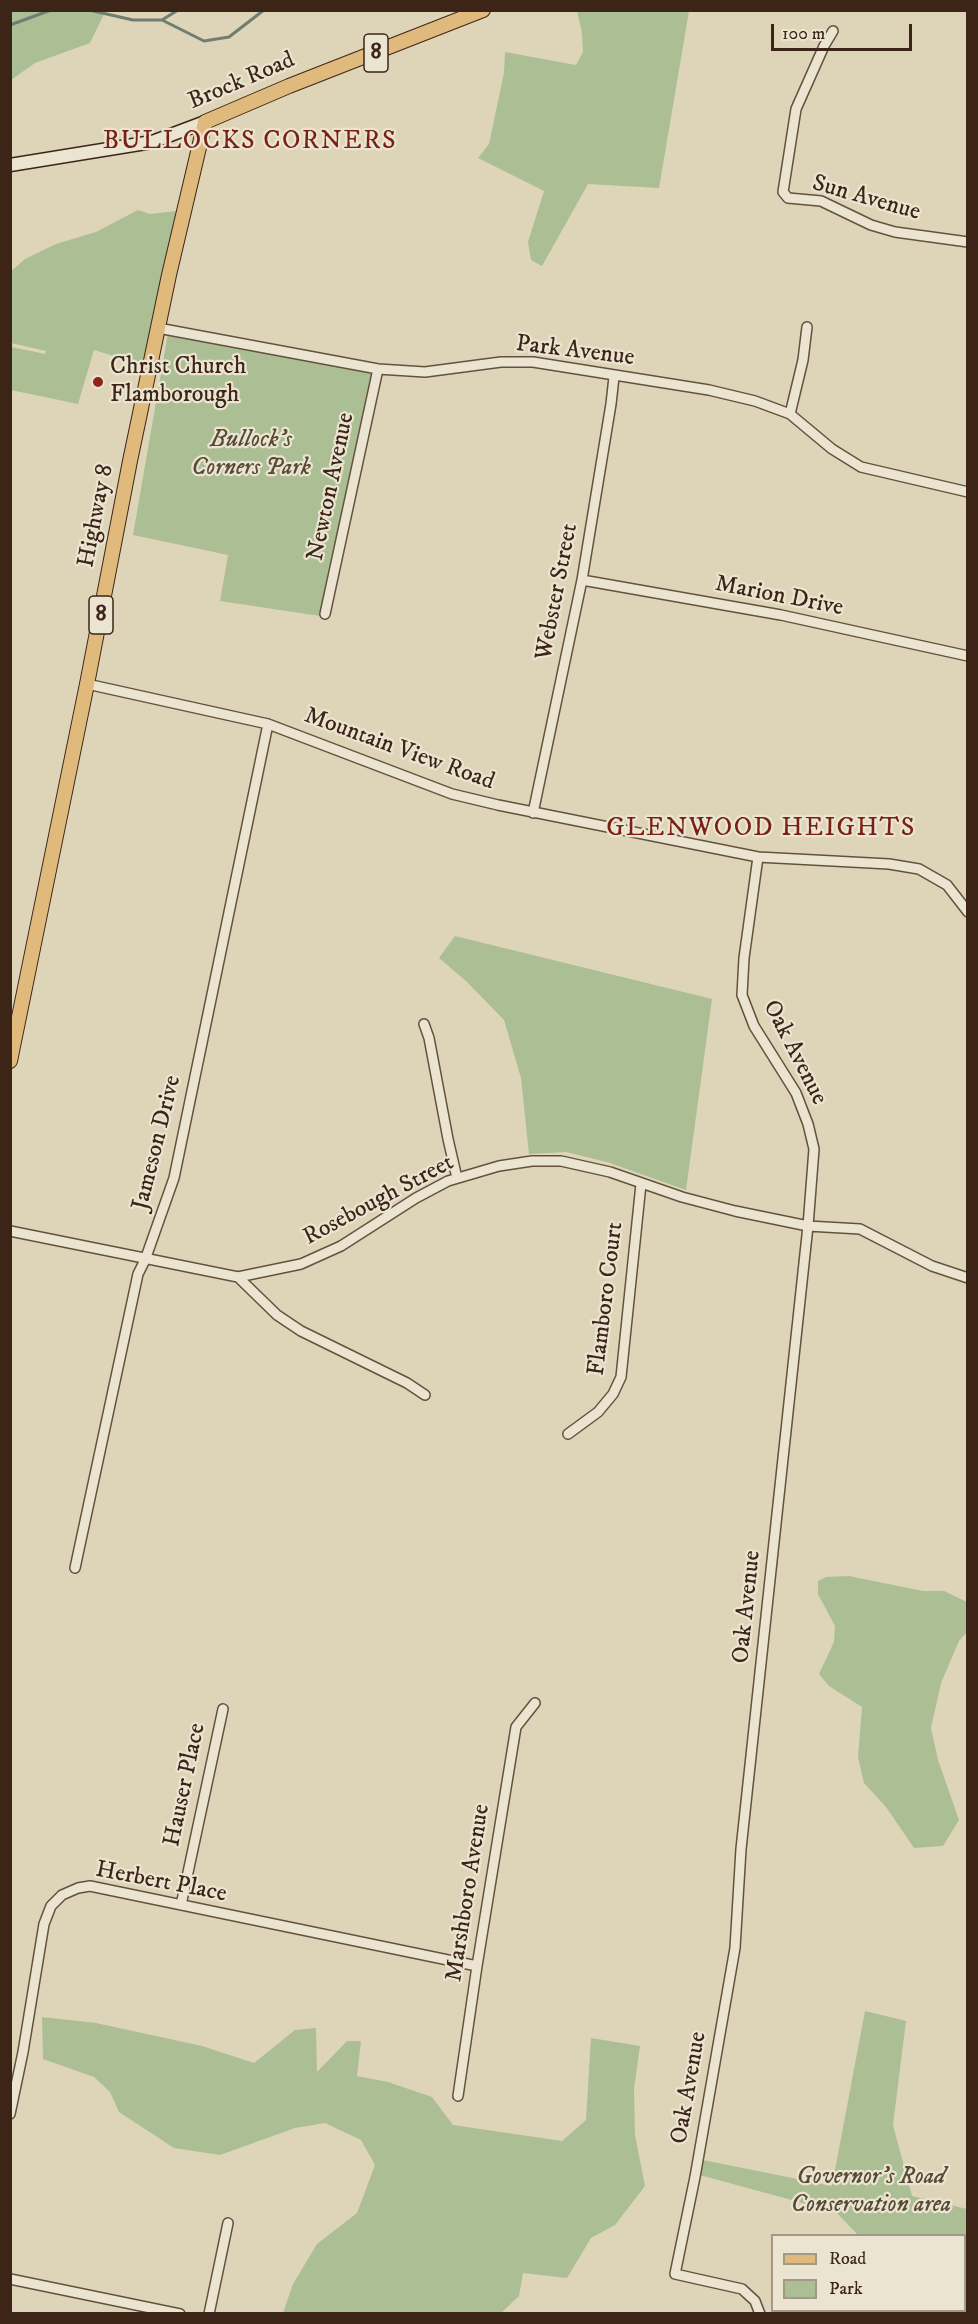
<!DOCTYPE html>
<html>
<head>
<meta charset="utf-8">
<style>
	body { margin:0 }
	#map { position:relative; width:978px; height:2324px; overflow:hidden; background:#ded5b8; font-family:"IM FELL DW Pica",serif }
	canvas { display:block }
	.frame { position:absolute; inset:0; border:12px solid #3c2517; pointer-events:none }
	.legend { position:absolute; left:771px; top:2234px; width:195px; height:78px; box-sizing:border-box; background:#eae4d1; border:2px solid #a49887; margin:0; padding:8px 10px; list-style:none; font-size:18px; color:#3c2517 }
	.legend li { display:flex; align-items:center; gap:12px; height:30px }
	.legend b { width:30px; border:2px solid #a49887 }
	.scale { position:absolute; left:771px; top:24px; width:141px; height:27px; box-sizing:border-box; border:3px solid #3c2517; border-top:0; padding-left:8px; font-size:18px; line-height:21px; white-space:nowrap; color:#3c2517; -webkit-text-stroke:4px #eae4d1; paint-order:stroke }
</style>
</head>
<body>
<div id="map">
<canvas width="978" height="2324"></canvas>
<div class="frame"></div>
<ul class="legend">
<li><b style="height:8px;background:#dfba7c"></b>Road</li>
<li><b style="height:16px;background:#abbe94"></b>Park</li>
</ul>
<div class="scale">100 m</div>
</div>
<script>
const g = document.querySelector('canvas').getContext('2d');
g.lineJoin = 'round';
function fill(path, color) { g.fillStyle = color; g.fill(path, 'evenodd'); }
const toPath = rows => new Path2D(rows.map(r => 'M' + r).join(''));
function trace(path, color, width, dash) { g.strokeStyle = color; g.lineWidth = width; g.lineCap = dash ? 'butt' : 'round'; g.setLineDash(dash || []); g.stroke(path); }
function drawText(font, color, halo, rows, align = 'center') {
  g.font = font + ' "IM FELL DW Pica",serif'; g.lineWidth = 4.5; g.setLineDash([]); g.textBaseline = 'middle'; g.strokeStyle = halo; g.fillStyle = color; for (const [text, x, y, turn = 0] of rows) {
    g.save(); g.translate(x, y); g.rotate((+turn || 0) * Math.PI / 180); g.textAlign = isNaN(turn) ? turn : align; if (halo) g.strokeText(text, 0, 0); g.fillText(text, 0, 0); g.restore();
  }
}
fill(toPath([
	[11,10,103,10,104,14,90,43,35,63,11,80],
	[577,11,689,11,659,188,588,184,542,266,531,260,528,242,544,191,478,158,489,144,504,73,505,52,576,65,583,52,582,33],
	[138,210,150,214,176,211,144,365,94,350,78,404,11,390,11,347,45,354,46,351,11,343,10,272,25,259,56,244,96,232],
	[168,333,372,372,320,616,220,601,228,555,133,535],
	[455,936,712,999,686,1190,607,1162,566,1152,529,1154,521,1078,504,1020,466,981,439,958],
	[849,1576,923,1591,944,1591,967,1602,967,1632,959,1641,941,1683,931,1728,938,1760,959,1820,943,1846,914,1848,886,1807,864,1783,858,1757,862,1707,829,1686,819,1674,834,1642,835,1626,818,1594,818,1581,826,1577],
	[865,2011,906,2021,893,2125,912,2196,967,2209,967,2313,879,2313,879,2310,964,2310,964,2236,858,2235,836,2212,696,2174,698,2159,832,2186],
	[42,2017,96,2023,202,2046,254,2063,295,2030,316,2028,317,2072,347,2041,361,2041,357,2076,388,2082,432,2097,453,2125,562,2141,586,2120,591,2038,640,2046,634,2089,635,2135,645,2186,615,2225,591,2238,567,2278,523,2273,519,2296,501,2313,283,2313,293,2284,317,2244,357,2213,375,2165,361,2140,325,2123,295,2128,220,2155,174,2148,119,2112,110,2092,94,2077,43,2059]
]), '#abbe94');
trace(toPath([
	[89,10,133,20,162,20,178,10],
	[162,20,204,41,229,37,264,10],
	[10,25,51,10],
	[964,2298,968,2300]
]), '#707e71', 3);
const minor = toPath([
	[833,31,824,46,796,109,783,192,788,198,821,201,871,225,895,232,968,242],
	[158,328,378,369,425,372,501,362,533,362,709,390,755,401,790,414,832,449,861,467,968,492],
	[790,414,803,360,807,327],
	[582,580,781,615,968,656],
	[325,614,378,369],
	[87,684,268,724,452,794,498,805,758,857,889,864,919,869,947,885,968,912],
	[533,813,582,580,611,404,614,377],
	[758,857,744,958,742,995,754,1026,796,1093,808,1124,814,1149,808,1226,741,1849,735,1948,695,2177,675,2274,742,2289,755,2301,760,2314],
	[424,1024,429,1038,448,1139,457,1178],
	[10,1231,238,1277,301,1264,341,1246,416,1198,448,1181,499,1166,532,1161,561,1161,610,1172,682,1197,735,1211,808,1226,860,1229,932,1266,968,1278],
	[238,1277,277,1315,301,1331,407,1383,425,1395],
	[568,1434,598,1412,613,1394,621,1377,641,1184],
	[75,1568,138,1274,145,1260,174,1178,268,724],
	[181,1905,223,1709],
	[458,2096,477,1966,516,1727,535,1703],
	[10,2114,23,2052,44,1924,51,1906,62,1895,78,1888,90,1886,477,1966],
	[10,2279,180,2314],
	[209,2314,228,2223]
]);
const secondary = toPath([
	[10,165,152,142,205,122]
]);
const primary = toPath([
	[10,1061,87,684,130,461,169,275,205,122,289,86,483,10]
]);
trace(minor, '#64513f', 12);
trace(secondary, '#3c2517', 15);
trace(primary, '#3c2517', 16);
trace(minor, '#eae4d1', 9);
trace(secondary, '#eae4d1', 12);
trace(primary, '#dfba7c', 14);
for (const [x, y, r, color] of [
	[98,382,6,"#8f2418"]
]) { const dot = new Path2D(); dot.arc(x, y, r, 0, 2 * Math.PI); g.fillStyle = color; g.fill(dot); trace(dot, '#eae4d1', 2); }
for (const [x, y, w] of [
	[376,53,24],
	[101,615,24]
]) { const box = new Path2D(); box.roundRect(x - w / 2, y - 19, w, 38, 4.5); g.fillStyle = '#eae4d1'; g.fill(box); trace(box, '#3c2517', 1.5); }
drawText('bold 22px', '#3c2517', null, [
	["8",376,53],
	["8",101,615]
]);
drawText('24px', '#3c2517', '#eae4d1', [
	["Brock Road",242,82,-23],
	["Sun Avenue",866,199,16],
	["Park Avenue",575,352,7],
	["Newton Avenue",332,487,-78],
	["Highway 8",97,516,-79],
	["Webster Street",558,592,-79],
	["Marion Drive",779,597,11],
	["Mountain View Road",399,750,20],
	["Oak Avenue",794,1053,63],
	["Jameson Drive",158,1143,-76],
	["Rosebough Street",379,1201,-28],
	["Flamboro Court",607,1299,-83],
	["Oak Avenue",748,1607,-84],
	["Hauser Place",186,1785,-78],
	["Herbert Place",161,1883,11],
	["Marshboro Avenue",469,1893,-81],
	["Oak Avenue",690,2088,-80]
]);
drawText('24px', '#3c2517', '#eae4d1', [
	["Christ Church",110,368],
	["Flamborough",110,396]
], 'left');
drawText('italic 24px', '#584b36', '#eae4d1', [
	["Bullock's",251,441],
	["Corners Park",251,469],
	["Governor's Road",871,2178],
	["Conservation area",871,2206]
]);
g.letterSpacing = '1.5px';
drawText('26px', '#7a1f14', '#eae4d1', [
	["BULLOCKS CORNERS",250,143],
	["GLENWOOD HEIGHTS",761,830]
]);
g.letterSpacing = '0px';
</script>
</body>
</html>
